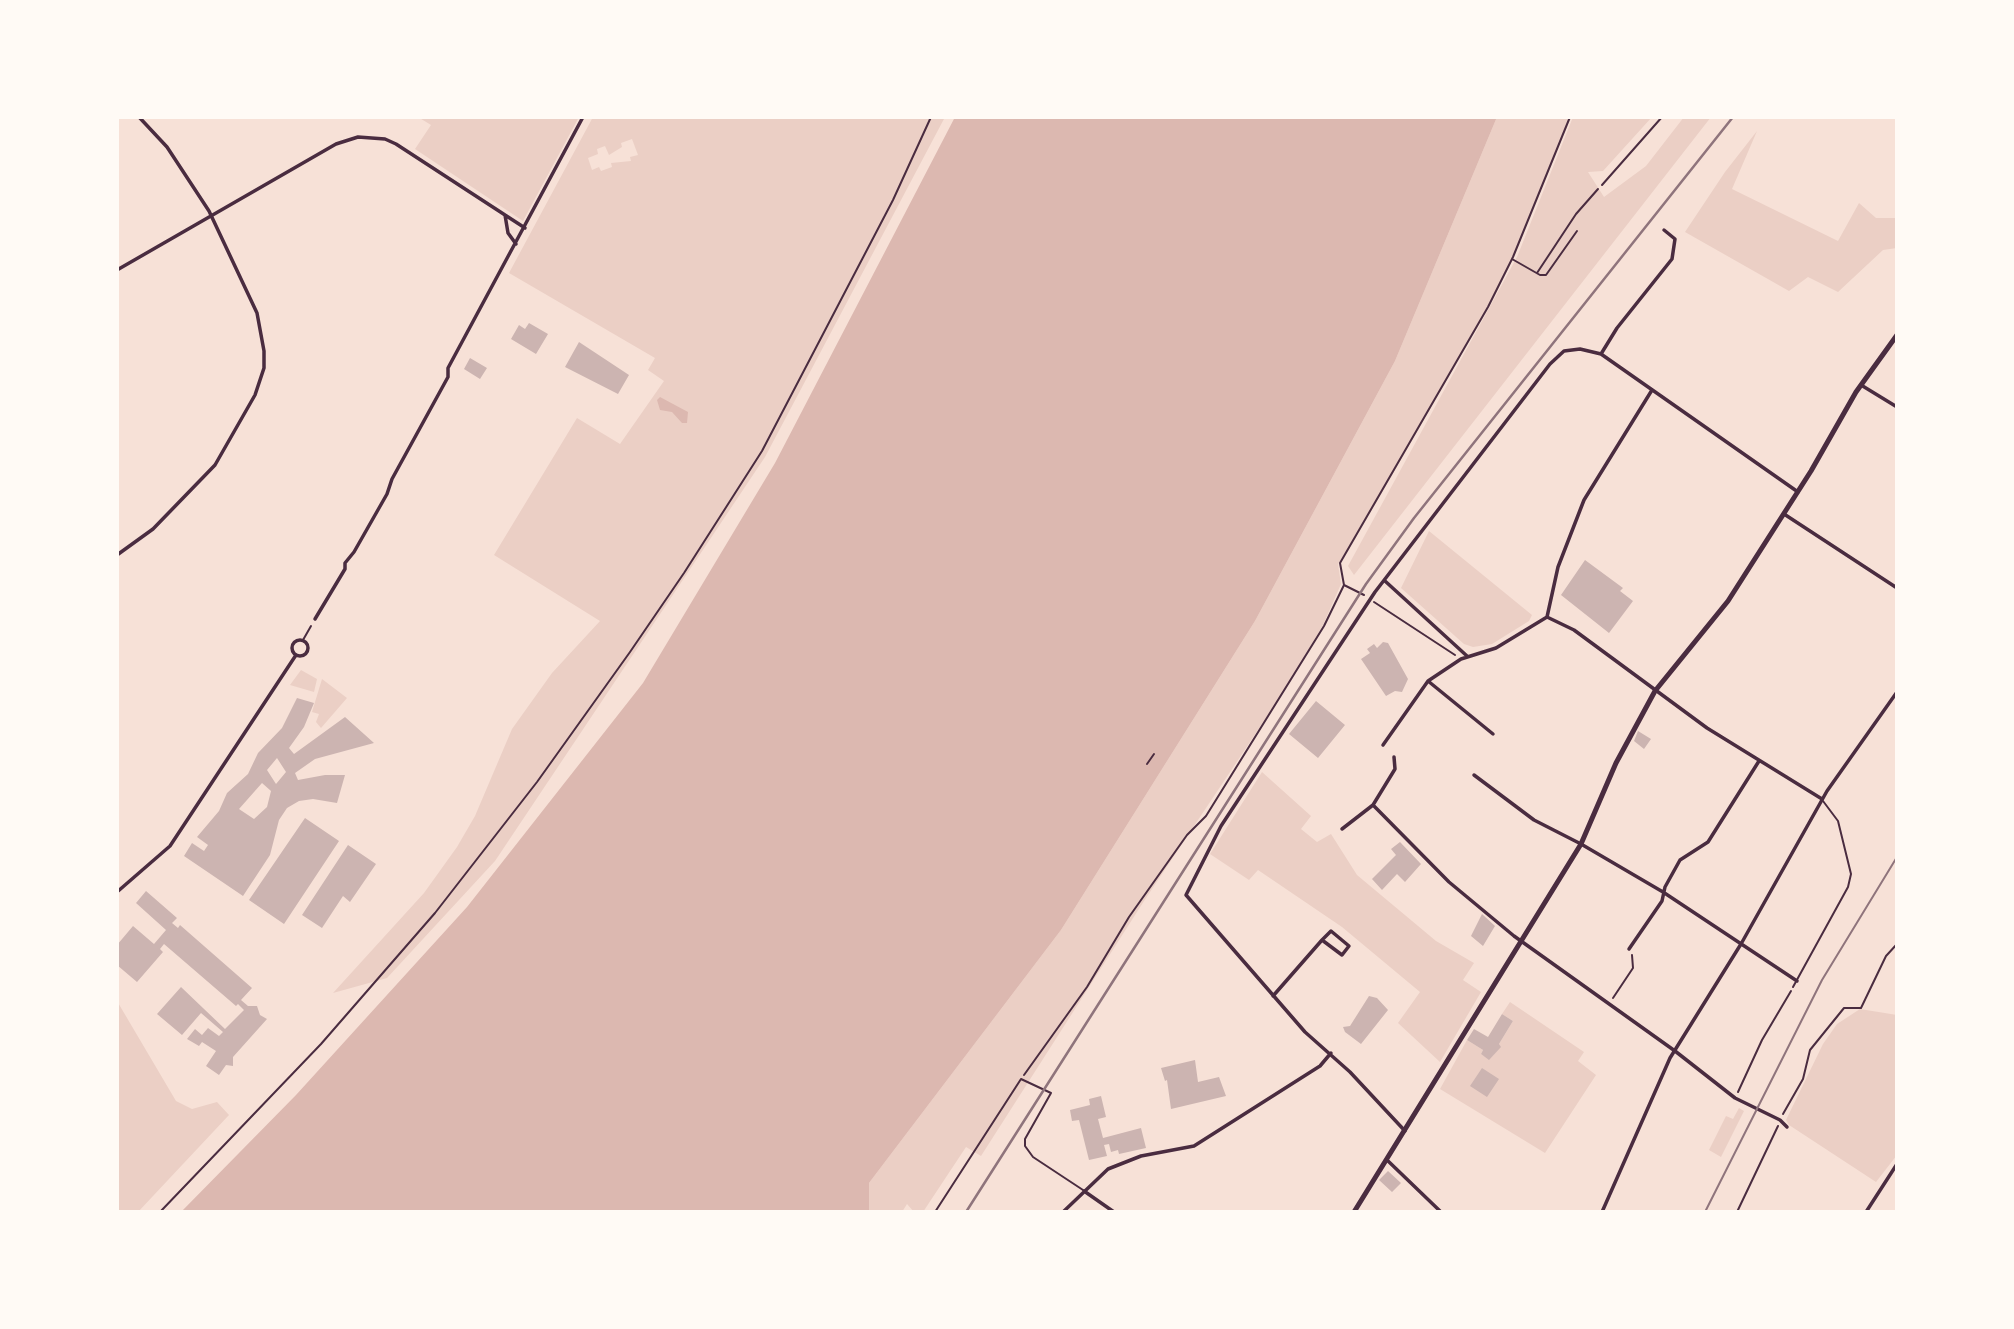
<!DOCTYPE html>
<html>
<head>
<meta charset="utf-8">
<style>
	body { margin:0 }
	#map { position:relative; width:2014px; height:1329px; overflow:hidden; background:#f7e1d7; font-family:Mulish,sans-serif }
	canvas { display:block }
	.frame { position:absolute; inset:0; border:119px solid #fffaf5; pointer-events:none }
</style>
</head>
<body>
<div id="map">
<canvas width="2014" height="1329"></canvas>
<div class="frame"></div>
</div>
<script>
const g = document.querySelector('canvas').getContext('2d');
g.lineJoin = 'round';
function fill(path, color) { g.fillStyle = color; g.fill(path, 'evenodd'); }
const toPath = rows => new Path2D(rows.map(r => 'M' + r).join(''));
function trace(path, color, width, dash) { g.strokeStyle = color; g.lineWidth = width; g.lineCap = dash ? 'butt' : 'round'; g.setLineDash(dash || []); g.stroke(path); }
fill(toPath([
	[418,117,579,117,523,221,415,149,431,125],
	[593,117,945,117,765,457,495,861,387,978,333,993,424,893,457,847,475,816,512,729,552,673,600,621,494,555,577,418,620,444,664,381,648,370,655,358,509,273],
	[632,139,638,155,630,157,631,161,611,163,612,167,601,171,599,167,592,170,588,158,598,154,597,149,605,146,609,155,622,147,621,143],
	[1497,117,1570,117,1512,259,1482,318,1376,503,1338,564,1341,584,1323,625,1288,685,1144,901,981,1156,966,1147,923,1212,914,1212,907,1204,902,1212,869,1212,869,1183,1061,930,1255,621,1395,361],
	[1573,117,1652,117,1603,171,1588,172,1604,197,1646,166,1684,117,1711,117,1354,575,1348,566,1517,257],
	[1757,131,1732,189,1838,241,1859,203,1876,218,1897,218,1897,248,1883,250,1838,292,1808,277,1789,291,1685,232,1725,172],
	[1429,531,1532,615,1529,621,1492,644,1473,647,1464,644,1401,588],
	[301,670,317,679,314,692,290,685],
	[322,679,347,698,321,728,316,722,319,714,312,712],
	[1262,772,1311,816,1301,829,1317,842,1331,834,1357,875,1436,941,1474,963,1463,980,1481,992,1440,1062,1398,1023,1420,992,1342,927,1258,870,1249,880,1210,854],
	[117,1001,176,1101,192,1109,217,1102,229,1115,138,1212,117,1212],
	[1510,1002,1584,1052,1578,1061,1596,1075,1545,1153,1440,1089,1467,1040,1483,1050,1481,1054,1489,1059,1500,1047,1499,1044,1513,1021,1502,1014],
	[1860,1009,1897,1015,1897,1155,1876,1182,1789,1125,1786,1120,1823,1044,1837,1024],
	[1739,1108,1744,1111,1721,1157,1709,1150,1726,1116,1733,1119]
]), '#ebcfc5');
fill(toPath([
	[955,117,1497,117,1395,361,1255,621,1061,930,869,1183,869,1212,181,1212,296,1095,467,907,643,683,775,463],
	[660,397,688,412,687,423,682,423,672,412,660,410,657,400]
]), '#dcb8b0');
fill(toPath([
	[529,323,548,334,536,354,511,339,519,325,525,329],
	[579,342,629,375,618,394,565,367],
	[470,358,487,368,480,379,464,369],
	[1585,560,1623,588,1620,591,1633,601,1609,633,1561,595],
	[1383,642,1388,643,1408,679,1402,692,1395,691,1386,696,1361,659,1370,653,1367,649,1374,644,1377,648],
	[297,698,314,703,304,727,289,748,294,754,345,717,374,743,315,759,295,773,298,780,325,775,345,775,337,803,313,799,299,801,287,808,279,820,270,855,243,896,184,856,192,843,204,851,208,845,197,837,219,811,227,793,248,774,258,753,282,728],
	[277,758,286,772,276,784,267,770],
	[262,783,271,791,267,807,254,819,239,809],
	[1316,701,1345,725,1318,758,1289,734],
	[1638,731,1651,739,1644,749,1634,741],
	[305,818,339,841,284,924,249,900],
	[1400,842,1421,864,1405,882,1397,874,1382,890,1372,879,1396,855,1391,849],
	[348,845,376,864,350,902,343,896,322,928,302,915],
	[146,891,177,918,172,923,178,928,180,925,252,988,241,1000,248,1006,257,1006,260,1015,267,1019,233,1057,233,1066,226,1065,219,1075,206,1066,216,1051,202,1042,199,1046,187,1039,195,1029,202,1035,208,1028,219,1036,223,1032,201,1013,182,1035,157,1014,181,987,225,1029,244,1010,238,1004,236,1006,164,944,160,949,163,952,137,982,117,965,117,945,133,926,154,944,166,930,136,903],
	[1482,914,1495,926,1483,946,1471,936],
	[1369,996,1377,998,1388,1010,1361,1044,1345,1032,1343,1027,1350,1026],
	[1502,1014,1513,1021,1499,1044,1501,1047,1489,1060,1481,1054,1483,1050,1467,1040,1474,1029,1488,1037],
	[1195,1060,1198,1082,1219,1077,1226,1096,1171,1109,1167,1080,1165,1081,1161,1068],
	[1482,1068,1499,1079,1487,1097,1470,1086],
	[1101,1096,1106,1117,1098,1119,1103,1138,1141,1128,1146,1148,1119,1154,1118,1150,1111,1152,1109,1144,1104,1145,1107,1156,1089,1160,1079,1120,1072,1121,1070,1110,1090,1105,1089,1099],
	[1388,1171,1401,1183,1392,1192,1379,1180]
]), '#ccb4b1');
trace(toPath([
	[1512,259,1540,275,1546,275,1577,231],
	[1537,273,1576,214,1598,189],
	[1344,585,1364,595],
	[1374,602,1455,655],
	[303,640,311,626],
	[1147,764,1154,754],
	[1613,998,1633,968,1632,955],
	[1024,1075,1087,987,1129,917,1187,835,1206,816,1324,626,1344,585,1340,563,1488,307,1513,257,1570,117],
	[1738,1092,1762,1040,1791,991],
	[1783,1114,1803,1079,1810,1050,1844,1008,1861,1008,1886,956,1897,944],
	[160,1212,321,1044,435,913,537,782,630,652,684,573,762,451,893,200,931,117],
	[1737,1212,1778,1126]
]), '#4a2c40', 2);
trace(toPath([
	[1602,185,1662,117],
	[1793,987,1848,887,1851,874,1838,821,1823,801],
	[935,1212,1021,1079,1051,1093,1025,1139,1025,1146,1033,1157,1083,1190]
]), '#4a2c40', 2);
trace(toPath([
	[505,215,508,233,516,244],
	[117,270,336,144,358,137,385,139,396,144,525,228],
	[1601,354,1617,328,1672,259,1675,239,1664,230],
	[1861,385,1897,407],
	[1784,514,1897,588],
	[117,555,153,529,215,465,255,395,264,368,264,351,257,313,209,211,167,147,139,117],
	[1385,581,1467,656],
	[1547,617,1574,630,1707,728,1822,799],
	[315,619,345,569,345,563,354,552,387,494,392,479,448,377,448,368,583,117],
	'292 648a8 8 0 1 1 16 0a8 8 0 1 1-16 0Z',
	[1428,681,1493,734],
	[1383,745,1428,681,1461,659,1496,648,1547,617,1558,567,1584,500,1652,390],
	[1474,775,1534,820,1581,844,1663,892,1797,981],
	[1373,805,1449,882,1514,936,1675,1051,1735,1098,1780,1120,1787,1127],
	[1342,829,1373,805,1395,769,1394,757],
	[117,892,170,846,296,655],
	[1629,949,1662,901,1665,887,1680,860,1708,842,1759,761],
	[1273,996,1322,940,1342,955,1349,946,1331,931,1322,940],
	[1405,1131,1350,1072,1305,1032,1186,895,1221,826,1375,592,1550,364,1564,351,1580,349,1601,354,1798,492],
	[1387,1160,1441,1212],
	[1084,1191,1114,1212],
	[1063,1212,1108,1169,1141,1156,1194,1146,1320,1066,1331,1053],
	[1602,1212,1670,1058,1741,944,1827,791,1897,692],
	[1866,1212,1897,1164]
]), '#4a2c40', 3.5);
trace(toPath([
	[1354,1212,1581,844,1616,763,1655,691,1728,601,1811,471,1856,392,1897,335]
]), '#4a2c40', 5);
trace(toPath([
	[1705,1212,1822,980,1897,857]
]), '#8f747c', 2);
trace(toPath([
	[966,1212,1366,584,1414,518,1733,117]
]), '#8f747c', 2.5);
</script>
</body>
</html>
